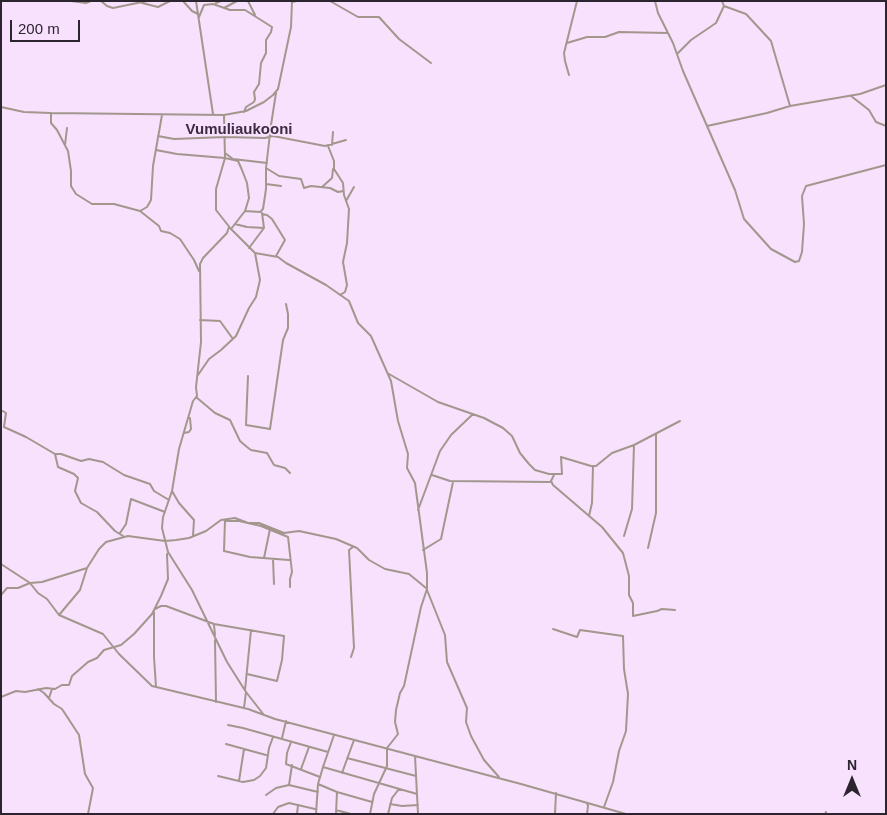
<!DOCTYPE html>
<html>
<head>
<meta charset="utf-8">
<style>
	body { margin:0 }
	#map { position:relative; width:887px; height:815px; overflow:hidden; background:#f7e1fd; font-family:Arial,sans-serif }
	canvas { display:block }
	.frame { position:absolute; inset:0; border:2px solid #2c242e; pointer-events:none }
	.north { position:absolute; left:827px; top:755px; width:50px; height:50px; -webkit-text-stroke:4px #f7e1fd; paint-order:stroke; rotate:0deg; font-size:14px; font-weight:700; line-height:20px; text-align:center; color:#2c242e }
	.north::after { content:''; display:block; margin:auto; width:18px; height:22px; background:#2c242e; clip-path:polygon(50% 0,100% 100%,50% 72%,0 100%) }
	.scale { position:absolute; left:10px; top:20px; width:70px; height:22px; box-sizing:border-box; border:2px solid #2c242e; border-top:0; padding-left:6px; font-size:15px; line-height:18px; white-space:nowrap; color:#2c242e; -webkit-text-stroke:4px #f7e1fd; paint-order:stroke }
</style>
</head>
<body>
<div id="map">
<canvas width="887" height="815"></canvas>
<div class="frame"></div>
<div class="north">N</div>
<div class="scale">200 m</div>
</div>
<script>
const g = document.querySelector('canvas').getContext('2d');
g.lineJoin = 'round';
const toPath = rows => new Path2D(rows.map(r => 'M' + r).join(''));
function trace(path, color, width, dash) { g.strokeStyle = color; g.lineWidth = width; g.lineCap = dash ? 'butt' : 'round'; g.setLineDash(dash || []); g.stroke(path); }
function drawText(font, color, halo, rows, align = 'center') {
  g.font = font + ' Arial,sans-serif'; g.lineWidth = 4; g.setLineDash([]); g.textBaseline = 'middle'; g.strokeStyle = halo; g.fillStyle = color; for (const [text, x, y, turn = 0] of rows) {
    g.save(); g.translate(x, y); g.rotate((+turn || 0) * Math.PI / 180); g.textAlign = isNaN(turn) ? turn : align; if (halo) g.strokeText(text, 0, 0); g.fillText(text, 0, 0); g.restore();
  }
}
trace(toPath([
	[71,1,86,3,91,1],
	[101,1,107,6,113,8,147,1],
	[183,1,192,11,198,14],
	[196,1,213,114],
	[248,1,255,15],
	[330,1,358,17,379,17,399,39,431,63],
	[655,1,658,13,673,43,683,71,735,190,744,219,771,249,795,262,799,261,802,252,804,224,802,196,806,186,886,165],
	[722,1,724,6,746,14,771,41,790,106],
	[292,2,297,1],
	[142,3,158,7,170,1],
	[216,3,221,1],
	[224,8,237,1],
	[199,17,204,5,213,4,230,10,245,10,272,27,271,32,266,40,266,53,261,63,259,84,254,92,255,99,254,102,246,107,244,112],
	[567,43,587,37,605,37,619,32,668,33],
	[678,53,691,40,716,23,724,6],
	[569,75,565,61,564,53,577,1],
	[851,96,869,110,876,122,886,126],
	[1,107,24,112,51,113,224,115,246,111,264,102,273,95,278,89,291,27,292,1],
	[51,113,51,123,57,130,68,151,71,171,71,186,76,194,92,204,114,204,140,211,147,207,151,200,153,166,162,115],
	[224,115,225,158,216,189,216,210,231,229,255,253,278,257,286,263,326,285,349,301,358,323,371,336,391,381,398,421,408,454,407,468,415,483,427,573,427,589,421,607,404,686,400,693,396,710,395,722,398,734,387,748,387,766,374,794,370,814],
	[707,126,767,113,790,106,860,94,886,85],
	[158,136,174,139,225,137,265,138,273,136,325,146,346,140],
	[65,145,67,128],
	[332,145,333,132],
	[328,146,334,161,334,169,343,183,344,195,349,209,347,243,343,262,347,285,345,292,340,295],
	[156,150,177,154,225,158,238,161,242,170,247,183,249,198,245,211,231,229],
	[225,153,233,159,267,163],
	[266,168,279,176,301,179,304,188,311,186,330,188,338,192,343,191],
	[266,184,281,186],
	[322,187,332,178,333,169],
	[346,201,354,187],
	[140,211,159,226,161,231,170,233,180,239,194,260,199,271],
	[245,211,260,212,263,209,266,189,266,168,271,125,276,93],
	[262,214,267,215,272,219,285,240,276,256],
	[235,224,247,227,264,228],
	[229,227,227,233,203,258,200,264,201,342,196,387,197,396,193,401,179,449,172,491,163,517,162,528,168,552,192,590,227,662,246,692,264,715],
	[249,248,264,228,262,213],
	[200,320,220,321,233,339],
	[389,374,438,402,484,418,503,428,512,436,520,453,529,464,535,470,549,474,562,474,561,457,591,466,596,466,612,453,634,445,680,421],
	[198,375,209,359,221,350,236,336,249,308,256,297,260,280,255,253],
	[248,376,246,425,270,429,283,340,288,328,288,314,286,304],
	[196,397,215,413,230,420,240,441,247,447,251,450,267,453,274,465,285,468,290,473],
	[1,410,6,413,4,427,26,437,55,454,58,467,74,474,78,478,75,491,81,503,97,512,115,531,123,536],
	[184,433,189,432,191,429,190,418],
	[55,454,61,454,81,461,89,459,103,462,124,475,150,484,154,491,169,500],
	[432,475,450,481,550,482],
	[554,475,551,481,553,485,602,527,623,553,629,576,629,595,633,603,633,616,657,611,662,609,675,610],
	[172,491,179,503,194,520,193,536],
	[418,510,440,451,451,435,473,414],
	[589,516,592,503,593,466],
	[225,520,224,551,250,557,289,560],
	[225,521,239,521,261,526,288,537,292,572,290,579,290,587],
	[120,533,126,524,131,499,165,512],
	[624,536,632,509,634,445],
	[648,548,656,513,656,434],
	[423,550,441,539,453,482],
	[264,558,270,529],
	[273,559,274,584],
	[1,564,30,583,38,593,47,599,59,615,103,634,119,654,152,686,248,709,275,719,521,784,626,814],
	[427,590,445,635,447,662,467,708,466,722,471,736,484,760,499,777],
	[1,595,7,588,18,588,30,583,42,582,87,568],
	[155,609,161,606,166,606,214,624,284,636,282,660,277,681,247,674],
	[154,612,154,657,156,687],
	[59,615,80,590,87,568,99,549,106,542,128,536,165,541,176,540,189,538,206,531,221,520,235,518,248,523,259,523,284,533,299,531,336,539,357,548,369,560,385,569,409,574,426,588],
	[214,625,215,635],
	[553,629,577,637,580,630,623,636,624,669,628,694,626,731,619,751,613,782,604,807],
	[215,640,216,702],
	[351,657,354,648,349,550,353,547],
	[38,689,44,693,54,704,62,709,79,735,85,774,93,788,88,814],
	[245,690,251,630],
	[1,697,16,691,25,692,46,688,55,689,62,685,69,685,72,676,88,662,97,658,104,650,121,645,134,634,152,614,161,596,168,579,167,554],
	[49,698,52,689],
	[244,708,246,692],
	[228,725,243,728,328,752],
	[282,738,286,721],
	[291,742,287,753,286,764,320,777],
	[226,744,266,755],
	[415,756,418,814],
	[347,758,416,776],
	[323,767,417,794],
	[301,769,309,747],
	[342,773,354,740],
	[218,776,243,782,254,780,260,776,266,768,269,748,273,737],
	[239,781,244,749],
	[318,784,337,792,372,802],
	[289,785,292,765],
	[266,795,276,788,289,785,318,792],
	[587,803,588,806,587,814],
	[390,804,402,806,418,805],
	[336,810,351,814],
	[273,814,278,807,289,803,315,809],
	[297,814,298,805],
	[316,814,318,784,323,767,334,735],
	[336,814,337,792],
	[388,814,392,798,399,789],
	[555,814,556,793],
	[825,814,826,812]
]), '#a3968d', 2);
drawText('bold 15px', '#3d2b41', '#f7e1fd', [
	["Vumuliaukooni",239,130]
]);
</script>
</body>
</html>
